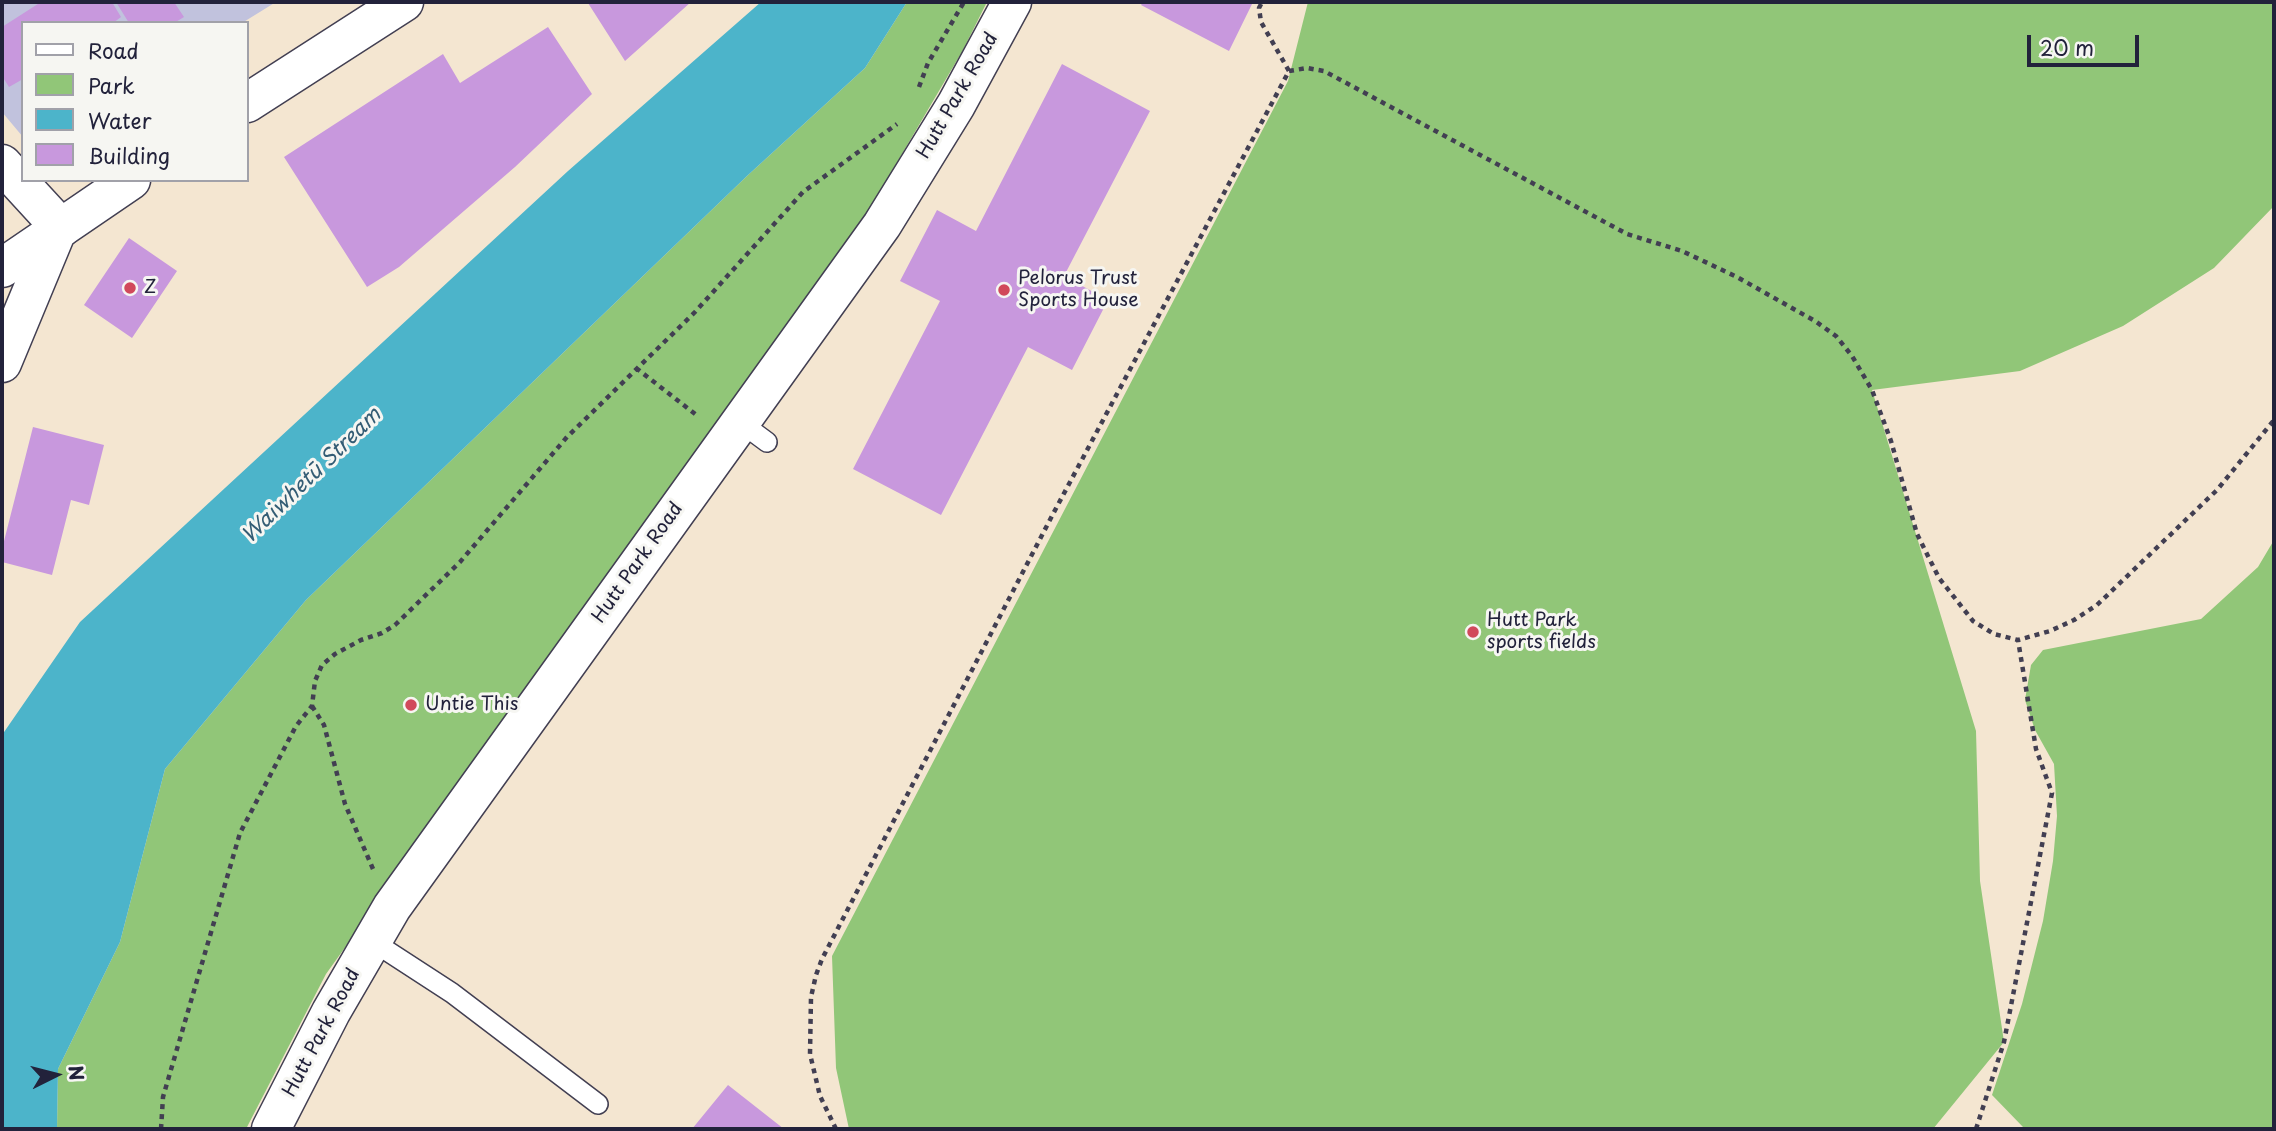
<!DOCTYPE html>
<html>
<head>
<meta charset="utf-8">
<style>
	body { margin:0 }
	#map { position:relative; width:2276px; height:1131px; overflow:hidden; background:#f4e6d1; font-family:"Playpen Sans",sans-serif }
	canvas { display:block }
	.frame { position:absolute; inset:0; border:4px solid #22223b; pointer-events:none }
	.legend { position:absolute; left:21px; top:21px; width:228px; height:161px; box-sizing:border-box; background:#f6f6f2; border:2px solid #a1a1a9; margin:0; padding:9px 12px; list-style:none; font-size:21px; color:#22223b }
	.legend li { display:flex; align-items:center; gap:14px; height:35px }
	.legend b { width:35px; border:2px solid #a1a1a9 }
	.north { position:absolute; left:21px; top:1040px; width:70px; height:70px; -webkit-text-stroke:5px #f6f6f2; paint-order:stroke; rotate:84deg; font-size:19px; font-weight:700; line-height:28px; text-align:center; color:#22223b }
	.north::after { content:''; display:block; margin:auto; width:24px; height:32px; background:#22223b; clip-path:polygon(50% 0,100% 100%,50% 72%,0 100%) }
	.scale { position:absolute; left:2027px; top:35px; width:112px; height:32px; box-sizing:border-box; border:4px solid #22223b; border-top:0; padding-left:9px; font-size:21px; line-height:24px; white-space:nowrap; color:#22223b; -webkit-text-stroke:5px #f6f6f2; paint-order:stroke }
</style>
</head>
<body>
<div id="map">
<canvas width="2276" height="1131"></canvas>
<div class="frame"></div>
<ul class="legend">
<li><b style="height:9px;background:#fff"></b>Road</li>
<li><b style="height:19px;background:#91c678"></b>Park</li>
<li><b style="height:19px;background:#4cb4ca"></b>Water</li>
<li><b style="height:19px;background:#c898dd"></b>Building</li>
</ul>
<div class="north">N</div>
<div class="scale">20 m</div>
</div>
<script>
const g = document.querySelector('canvas').getContext('2d');
g.lineJoin = 'round';
function fill(path, color) { g.fillStyle = color; g.fill(path, 'evenodd'); }
const toPath = rows => new Path2D(rows.map(r => 'M' + r).join(''));
function trace(path, color, width, dash) { g.strokeStyle = color; g.lineWidth = width; g.lineCap = dash ? 'butt' : 'round'; g.setLineDash(dash || []); g.stroke(path); }
function drawText(font, color, halo, rows, align = 'center') {
  g.font = font + ' "Playpen Sans",sans-serif'; g.lineWidth = 6; g.setLineDash([]); g.textBaseline = 'middle'; g.strokeStyle = halo; g.fillStyle = color; for (const [text, x, y, turn = 0] of rows) {
    g.save(); g.translate(x, y); g.rotate((+turn || 0) * Math.PI / 180); g.textAlign = isNaN(turn) ? turn : align; if (halo) g.strokeText(text, 0, 0); g.fillText(text, 0, 0); g.restore();
  }
}
fill(toPath([
	[2,2,276,2,242,23,23,23,23,137,2,112]
]), '#c1c2dd');
fill(toPath([
	[907,2,987,2,963,50,848,246,326,974,246,1129,57,1129,58,1069,120,942,165,769,306,600,747,176,865,68],
	[1308,2,2274,2,2274,206,2214,268,2123,326,2020,371,1872,390,1976,731,1980,881,2004,1042,1933,1129,849,1129,836,1068,832,956,1288,81],
	[2274,540,2274,1129,2023,1129,2023,1127,1992,1095,2022,1004,2043,921,2053,861,2057,816,2054,764,2035,730,2025,700,2031,665,2043,650,2201,619,2258,567]
]), '#91c678');
fill(toPath([
	[761,2,907,2,865,68,747,176,306,600,165,769,120,942,58,1069,57,1129,2,1129,2,735,80,622,568,171]
]), '#4cb4ca');
fill(toPath([
	[41,2,112,2,121,17,113,23,23,23,23,79,9,87,2,76,2,27],
	[116,2,174,2,184,17,174,23,129,23],
	[591,2,691,2,625,61,588,3],
	[1143,2,1253,2,1229,51,1141,5],
	[548,27,592,94,515,167,399,267,367,287,284,157,443,54,460,83],
	[1062,64,1150,111,1064,276,1108,300,1072,370,1028,347,941,515,853,469,940,301,900,281,937,210,976,231],
	[129,238,177,271,132,338,84,305],
	[33,427,104,445,89,505,71,500,52,575,2,562,2,549],
	[728,1085,784,1129,692,1129]
]), '#c898dd');
const lane = toPath([
	[740,422,767,442],
	[372,941,452,993,598,1104]
]);
const street = toPath([
	[2,164,61,228],
	[271,1129,331,1012,392,907,882,225,956,105,1012,2]
]);
const secondary = toPath([
	[247,103,404,2],
	[2,268,131,180],
	[2,363,56,233]
]);
trace(lane, '#423f52', 22);
trace(street, '#423f52', 41);
trace(secondary, '#423f52', 41);
trace(toPath([
	[1289,71,1307,68,1324,71,1627,234,1682,251,1737,277,1815,321,1836,336,1852,356,1872,390,1891,441,1917,534,1939,578,1973,621,1994,634,2018,640,2050,631,2074,620,2097,605,2217,490,2274,420],
	[919,87,928,63,964,2],
	[636,368,699,417],
	[312,706,324,725,345,804,373,869],
	[161,1129,163,1097,240,833,296,726,312,706,315,681,322,665,335,654,361,640,382,633,395,625,460,562,567,437,695,312,803,192,897,124],
	[836,1129,820,1096,810,1054,811,997,816,975,822,959,1053,514,1289,71,1261,22,1259,8,1262,2],
	[1976,1129,2004,1042,2052,793,2036,749,2018,640]
]), '#423f52', 4.5, [5, 5]);
trace(lane, '#fff', 19);
trace(street, '#fff', 38);
trace(secondary, '#fff', 38);
for (const [x, y, r, color] of [
	[130,288,7,"#d1495b"],
	[1004,290,7,"#d1495b"],
	[1473,632,7,"#d1495b"],
	[411,705,7,"#d1495b"]
]) { const dot = new Path2D(); dot.arc(x, y, r, 0, 2 * Math.PI); g.fillStyle = color; g.fill(dot); trace(dot, '#f6f6f2', 2.5); }
drawText('19px', '#22223b', '#f6f6f2', [
	["Hutt Park Road",958,96,-60],
	["Hutt Park Road",638,563,-55],
	["Hutt Park Road",322,1033,-62]
]);
drawText('19px', '#22223b', '#f6f6f2', [
	["Pelorus Trust",1018,279],
	["Sports House",1018,301],
	["Z",144,288],
	["Hutt Park",1487,621],
	["sports fields",1487,643],
	["Untie This",425,705]
], 'left');
drawText('italic 21px', '#335c74', '#f6f6f2', [
	["Waiwhetū Stream",312,476,-44]
]);
</script>
</body>
</html>
